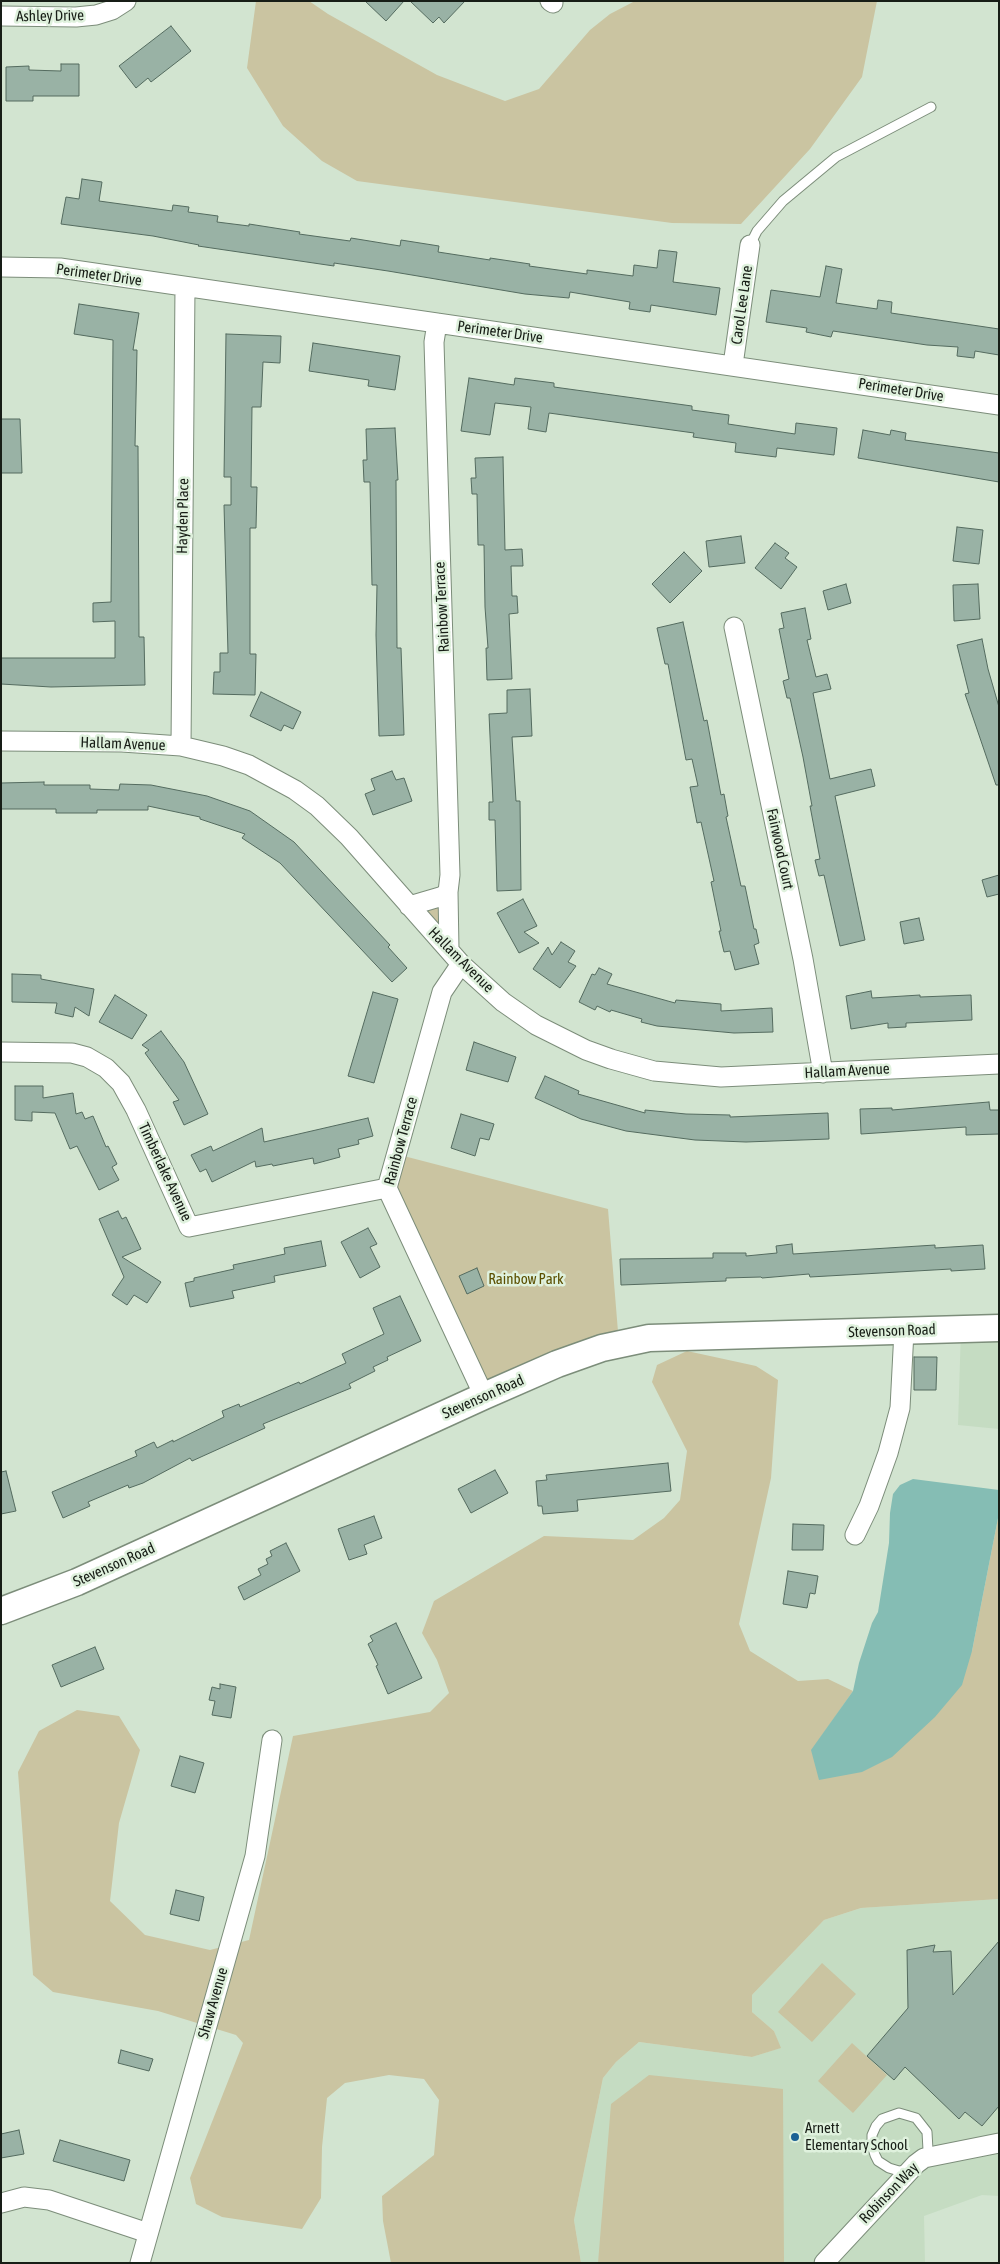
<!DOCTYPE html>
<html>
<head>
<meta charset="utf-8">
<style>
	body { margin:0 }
	#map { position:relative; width:1000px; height:2264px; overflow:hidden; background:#d2e4d0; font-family:"Asap Condensed",sans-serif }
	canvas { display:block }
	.frame { position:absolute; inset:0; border:2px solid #171d16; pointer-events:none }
</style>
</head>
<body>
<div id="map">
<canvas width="1000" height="2264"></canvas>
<div class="frame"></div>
</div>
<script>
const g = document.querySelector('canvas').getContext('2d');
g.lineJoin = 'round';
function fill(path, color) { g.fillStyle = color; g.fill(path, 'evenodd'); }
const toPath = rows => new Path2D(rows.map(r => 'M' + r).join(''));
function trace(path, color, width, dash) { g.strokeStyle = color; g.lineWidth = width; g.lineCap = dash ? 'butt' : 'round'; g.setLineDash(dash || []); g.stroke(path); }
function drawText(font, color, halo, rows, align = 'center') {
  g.font = font + ' "Asap Condensed",sans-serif'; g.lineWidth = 5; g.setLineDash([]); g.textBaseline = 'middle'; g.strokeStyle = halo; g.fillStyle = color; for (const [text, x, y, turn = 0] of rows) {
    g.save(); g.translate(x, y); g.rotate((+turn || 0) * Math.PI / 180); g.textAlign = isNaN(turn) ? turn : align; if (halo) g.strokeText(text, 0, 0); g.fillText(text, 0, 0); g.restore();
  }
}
fill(toPath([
	[999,1328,999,1429,958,1425,961,1329],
	[999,1899,999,2196,982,2195,924,2216,925,2263,581,2263,574,2220,603,2078,616,2062,639,2042,752,2057,780,2048,774,2031,752,2012,752,1995,824,1920,861,1908]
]), '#c5dcc2');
fill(toPath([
	[256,1,309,1,328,14,437,75,505,101,539,89,590,30,610,14,635,1,877,1,862,77,810,149,741,224,672,223,357,181,322,161,283,126,247,68],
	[439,903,439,922,438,924,425,909],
	[396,1154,608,1209,619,1344,484,1396,387,1188],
	[687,1351,756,1366,778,1380,771,1478,739,1624,750,1651,798,1681,828,1679,853,1691,812,1750,972,1651,999,1513,999,1899,861,1908,824,1920,752,1995,752,2012,774,2031,781,2048,752,2057,639,2042,616,2062,603,2078,574,2220,581,2263,391,2263,383,2221,382,2196,434,2155,439,2100,424,2079,389,2075,345,2083,327,2098,322,2147,321,2198,302,2229,222,2217,196,2204,190,2178,243,2043,236,2035,158,2011,53,1992,33,1975,18,1772,39,1731,77,1710,119,1716,140,1750,119,1823,110,1901,145,1935,210,1950,249,1940,293,1736,430,1712,449,1693,437,1660,422,1633,434,1601,544,1536,633,1540,664,1518,680,1500,687,1451,652,1382,657,1365],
	[822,1963,856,1994,812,2042,778,2012],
	[852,2043,887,2075,853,2113,818,2081],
	[649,2075,783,2089,784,2263,598,2263,611,2104]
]), '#cac4a1');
fill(toPath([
	[913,1479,999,1490,999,1513,972,1651,962,1685,935,1717,892,1757,862,1772,819,1780,811,1750,853,1691,859,1663,872,1623,878,1612,889,1543,890,1513,893,1494,900,1485]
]), '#85bdb4');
const building = toPath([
	[365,1,404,1,386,21,365,1],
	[410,1,465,1,444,23,439,17,433,23,410,1],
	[171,26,191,51,151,82,148,78,136,88,119,66,171,26],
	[61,64,79,64,79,96,33,96,33,101,6,101,6,67,29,66,29,70,61,71,61,64],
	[82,179,102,182,99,201,172,211,173,205,189,207,188,212,218,216,217,222,249,226,249,224,300,232,299,234,350,241,351,238,400,246,401,240,439,246,438,252,490,260,490,258,530,264,529,266,587,274,587,270,633,276,634,265,657,268,659,250,677,252,673,282,720,288,716,315,651,305,650,312,629,309,630,302,570,292,569,298,525,294,388,271,334,263,334,266,198,246,199,245,153,236,61,224,66,197,79,199,82,179],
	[826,266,842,269,836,303,877,309,878,300,892,302,891,313,999,329,999,355,975,351,974,358,957,356,958,347,927,345,833,331,831,337,806,332,807,328,766,322,771,290,820,297,826,266],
	[79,304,139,313,133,350,137,350,135,446,138,446,139,637,144,637,145,685,51,687,1,684,1,658,115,658,115,621,93,622,93,603,111,602,113,340,74,334,79,304],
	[226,334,281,336,280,363,263,362,261,407,252,407,251,487,257,487,256,528,250,528,250,654,256,654,255,695,213,694,214,672,220,672,220,653,228,653,224,505,231,505,231,477,224,477,226,334],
	[313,343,400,356,395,390,368,386,369,380,309,371,313,343],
	[469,378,514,385,515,378,554,383,554,387,692,406,692,410,729,415,728,424,795,434,796,423,837,428,834,455,777,448,776,457,735,452,736,443,693,437,694,433,549,413,546,432,528,429,531,407,495,403,490,435,461,431,469,378],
	[1,419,20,419,22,473,1,473,1,419],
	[395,428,398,480,396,480,397,648,401,648,404,735,379,736,376,635,377,585,372,585,370,482,364,482,363,460,367,460,366,429,395,428],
	[863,430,890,435,891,430,906,433,905,440,999,453,999,482,858,458,863,430],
	[503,457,505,550,522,549,523,566,511,566,512,596,517,596,518,613,509,614,512,679,487,680,486,648,488,648,485,607,484,545,478,545,477,494,472,494,471,478,476,478,475,458,503,457],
	[957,527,983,530,979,564,953,561,957,527],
	[741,536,745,563,709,567,706,541,741,536],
	[775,543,789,553,785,558,797,567,781,589,755,568,775,543],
	[684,552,702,571,670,603,652,584,684,552],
	[846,584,851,603,828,610,823,591,846,584],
	[978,584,980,619,954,621,953,585,978,584],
	[805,608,811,639,807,640,816,677,827,674,831,689,813,693,830,779,871,769,875,786,835,796,865,940,840,946,824,875,819,876,815,860,820,859,810,806,812,806,803,757,790,698,787,698,783,681,789,679,779,629,784,628,781,613,805,608],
	[683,622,704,721,707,720,721,795,724,794,728,816,726,817,741,886,745,886,754,929,756,929,759,943,754,945,759,964,735,970,730,951,724,952,719,931,721,931,711,882,714,881,701,822,697,823,690,787,698,786,692,759,686,760,668,664,665,664,657,628,683,622],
	[982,639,988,669,999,707,999,785,996,785,965,694,969,693,957,645,982,639],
	[530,689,532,736,512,737,516,801,520,801,521,890,497,891,495,820,489,820,489,802,493,802,489,714,507,713,507,690,530,689],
	[261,692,301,712,293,729,284,725,281,731,250,716,261,692],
	[392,771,396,780,404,778,412,801,373,815,365,794,375,790,371,779,392,771],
	[44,782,44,785,90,785,90,789,119,790,120,784,151,785,207,796,250,811,294,842,390,945,388,947,407,968,392,982,280,863,242,838,245,834,200,819,200,817,148,806,148,810,97,810,97,813,56,813,56,809,1,809,1,783,44,782],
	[999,875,999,894,987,897,982,880,999,875],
	[523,899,537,926,524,932,539,943,519,953,497,913,523,899],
	[919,918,924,940,904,944,900,922,919,918],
	[561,942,575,951,568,962,576,966,560,988,533,969,548,947,552,955,561,942],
	[599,968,612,974,607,984,675,1003,676,1000,721,1004,721,1011,772,1008,773,1032,734,1033,657,1026,641,1022,642,1019,611,1010,610,1012,597,1006,595,1010,579,1002,592,974,595,975,599,968],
	[12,974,41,975,41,979,94,989,89,1016,75,1007,73,1017,55,1013,57,1003,12,1002,12,974],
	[871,991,872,998,920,995,920,997,971,995,972,1020,906,1023,906,1027,888,1028,888,1023,851,1029,846,996,871,991],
	[373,992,398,999,374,1083,348,1076,373,992],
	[115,995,147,1015,132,1039,99,1022,115,995],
	[161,1031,184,1062,208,1114,184,1125,173,1102,179,1100,145,1053,149,1050,142,1045,161,1031],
	[474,1042,516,1057,508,1082,466,1070,474,1042],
	[545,1076,579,1091,578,1094,645,1113,645,1110,686,1114,730,1115,730,1117,828,1113,829,1139,746,1142,695,1140,626,1131,581,1119,535,1098,545,1076],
	[15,1086,43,1086,43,1098,73,1093,76,1114,82,1112,85,1119,93,1116,106,1147,108,1146,117,1164,112,1167,119,1180,99,1190,77,1146,70,1149,55,1113,32,1112,32,1121,15,1120,15,1086],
	[989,1102,990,1110,999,1110,999,1134,966,1135,966,1127,861,1134,860,1109,892,1108,892,1110,989,1102],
	[461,1114,494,1124,489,1140,480,1138,475,1156,451,1148,461,1114],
	[368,1118,373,1136,358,1140,359,1144,338,1149,340,1157,314,1164,313,1158,273,1166,272,1164,256,1167,255,1161,212,1182,206,1169,200,1172,191,1155,211,1146,213,1151,262,1128,264,1142,368,1118],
	[118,1211,122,1219,126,1217,141,1249,122,1257,161,1282,147,1303,134,1295,127,1305,112,1295,124,1277,99,1219,118,1211],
	[368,1228,377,1244,370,1247,380,1267,360,1278,341,1242,368,1228],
	[321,1241,326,1266,274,1276,275,1282,232,1291,234,1298,190,1307,185,1283,194,1281,194,1278,234,1269,233,1265,285,1254,284,1248,321,1241],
	[792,1244,793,1254,935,1245,935,1248,983,1245,985,1269,951,1271,951,1269,810,1277,809,1274,762,1278,761,1277,726,1278,726,1281,621,1285,620,1259,713,1258,713,1253,746,1253,746,1256,777,1253,776,1246,792,1244],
	[477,1268,484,1286,467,1294,459,1276,477,1268],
	[400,1296,421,1341,387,1357,388,1360,373,1367,375,1371,349,1384,351,1388,263,1424,265,1428,192,1461,190,1458,143,1483,129,1488,128,1485,88,1502,90,1506,63,1518,52,1492,137,1456,135,1451,154,1442,157,1448,173,1440,173,1442,224,1417,222,1411,239,1404,240,1407,299,1382,300,1384,346,1363,342,1354,384,1334,373,1308,400,1296],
	[914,1357,937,1357,936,1390,914,1390,914,1357],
	[668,1463,671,1491,577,1500,578,1511,543,1514,542,1506,538,1506,536,1481,547,1480,546,1475,668,1463],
	[495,1470,508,1493,471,1513,458,1489,495,1470],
	[6,1471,16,1511,1,1514,1,1472,6,1471],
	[374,1516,382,1538,364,1545,367,1554,349,1560,338,1529,374,1516],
	[793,1524,824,1525,823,1550,792,1550,793,1524],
	[286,1543,300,1571,244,1600,238,1587,261,1575,258,1569,268,1564,266,1559,272,1556,270,1551,286,1543],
	[788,1571,818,1576,815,1594,810,1593,807,1608,783,1604,788,1571],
	[396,1623,422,1678,388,1694,376,1666,378,1665,368,1644,373,1641,370,1636,396,1623],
	[95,1647,104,1669,61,1687,52,1665,95,1647],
	[220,1684,236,1687,231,1718,212,1715,215,1701,209,1700,212,1687,220,1689,220,1684],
	[180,1756,204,1763,195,1793,171,1786,180,1756],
	[176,1890,204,1897,199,1921,170,1914,176,1890],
	[999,1941,999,2106,982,2126,965,2112,959,2119,905,2067,894,2080,867,2056,908,2008,907,1950,935,1945,933,1952,951,1951,953,1995,999,1941],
	[121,2050,153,2059,149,2071,118,2063,121,2050],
	[19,2130,24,2154,1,2158,1,2134,19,2130],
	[60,2140,130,2160,124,2181,53,2161,60,2140]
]);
fill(building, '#99b2a5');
trace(building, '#546b5f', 1);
const lane = toPath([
	[750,245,757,231,783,201,836,157,931,107],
	[908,2170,899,2171,889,2168,878,2161,875,2155,872,2145,872,2135,876,2126,882,2119,899,2113,916,2118,927,2132,928,2150,924,2158]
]);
const street = toPath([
	[550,1,553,3],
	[1,16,76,17,96,15,112,10,126,1],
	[1,267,60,268,999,405],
	[437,323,434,342,450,875,448,892,449,950],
	[733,365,750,245],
	[734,627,803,959,823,1073],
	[1,741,122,742,181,746,223,756,249,765,295,790,317,806,349,837,461,964,503,1002,536,1025,586,1050,611,1059,654,1071,721,1077,999,1064],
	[181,746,185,287],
	[409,906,443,896,448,892],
	[461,964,442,992,387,1188,484,1396],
	[1,1052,72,1053,87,1057,106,1068,121,1083,136,1110,189,1227,387,1188],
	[855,1535,869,1506,888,1453,900,1408,904,1331],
	[1,2203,24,2197,49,2200,148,2233],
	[140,2263,255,1856,272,1740],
	[824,2263,916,2164,924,2158,999,2143]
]);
const secondary = toPath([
	[1,1611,77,1582,484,1396,557,1364,602,1348,649,1338,999,1328]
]);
trace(lane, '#7c8d7a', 11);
trace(street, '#7c8d7a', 21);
trace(secondary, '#7c8d7a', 29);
trace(lane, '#fff', 9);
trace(street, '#fff', 19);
trace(secondary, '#fff', 26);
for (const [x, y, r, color] of [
	[795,2137,5,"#1a6094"]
]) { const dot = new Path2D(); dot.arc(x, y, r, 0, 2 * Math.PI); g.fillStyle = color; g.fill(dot); trace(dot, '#dff1dd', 2); }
drawText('15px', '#171d16', '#dff1dd', [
	["Ashley Drive",50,16,-1],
	["Perimeter Drive",99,275,8],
	["Carol Lee Lane",742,305,-82],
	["Perimeter Drive",500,332,8],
	["Perimeter Drive",901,390,9],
	["Hayden Place",183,516,-89],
	["Rainbow Terrace",442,607,-93],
	["Hallam Avenue",123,744,2],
	["Fairwood Court",780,849,78],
	["Hallam Avenue",461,960,45],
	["Hallam Avenue",847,1071,-3],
	["Rainbow Terrace",401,1141,-75],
	["Timberlake Avenue",165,1172,65],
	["Stevenson Road",892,1331,-2],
	["Stevenson Road",483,1397,-24],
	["Stevenson Road",114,1565,-24],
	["Shaw Avenue",213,2003,-74],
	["Robinson Way",889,2193,-46]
]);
drawText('15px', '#5b4f00', '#dff1dd', [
	["Rainbow Park",526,1279]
]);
drawText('15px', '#171d16', '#dff1dd', [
	["Arnett",805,2128],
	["Elementary School",805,2145]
], 'left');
</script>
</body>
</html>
